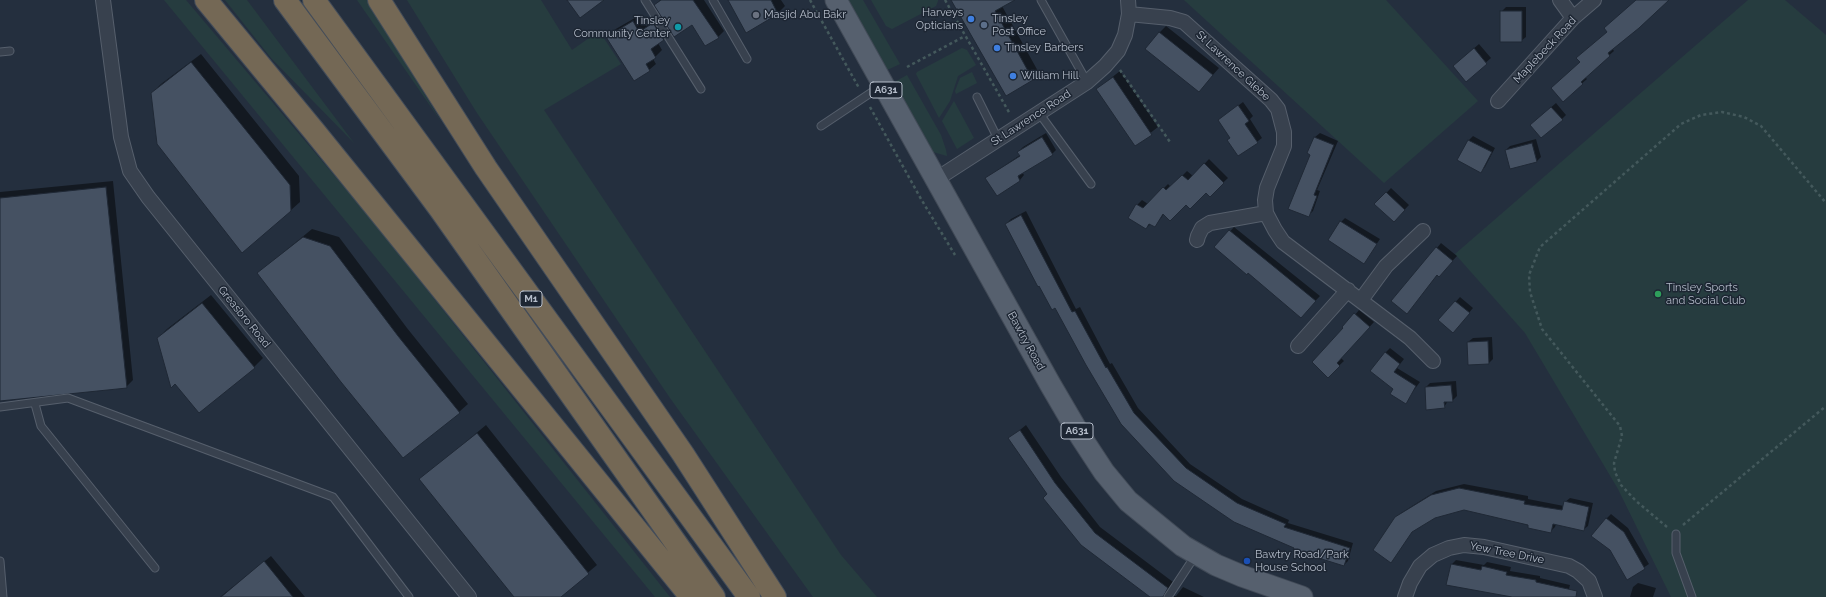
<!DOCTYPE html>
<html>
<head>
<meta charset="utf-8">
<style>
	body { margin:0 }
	canvas { display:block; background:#242f3e }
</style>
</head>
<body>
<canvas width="1826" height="597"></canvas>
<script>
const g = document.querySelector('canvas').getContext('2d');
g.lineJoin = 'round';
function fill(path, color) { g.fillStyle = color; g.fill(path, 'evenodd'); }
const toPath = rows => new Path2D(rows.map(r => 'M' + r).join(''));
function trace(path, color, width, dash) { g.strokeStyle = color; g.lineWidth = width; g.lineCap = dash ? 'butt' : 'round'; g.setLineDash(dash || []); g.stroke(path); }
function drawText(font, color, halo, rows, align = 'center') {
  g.font = font + ' Raleway,sans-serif'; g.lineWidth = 3; g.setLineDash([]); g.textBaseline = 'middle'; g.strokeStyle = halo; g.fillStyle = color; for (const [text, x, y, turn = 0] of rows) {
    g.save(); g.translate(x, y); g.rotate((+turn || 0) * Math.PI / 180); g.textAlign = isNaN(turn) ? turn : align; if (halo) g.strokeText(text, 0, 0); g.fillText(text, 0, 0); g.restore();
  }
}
fill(toPath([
	[164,0,186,0,371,219,670,597,655,597],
	[225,0,247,0,354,143,271,58],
	[357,0,367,0,442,123],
	[407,0,541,0,572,50,599,31,621,64,544,110,841,555,877,597,813,597,670,398,477,113],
	[843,0,863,0,900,64,885,71],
	[871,0,938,0,938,1,936,6,892,29,886,26],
	[1184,0,1386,0,1478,101,1384,183],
	[1748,0,1785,0,1826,35,1826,597,1671,597,1618,489,1525,333,1455,254],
	[962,48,967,50,976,65,958,76,950,101,939,118,916,74,917,72],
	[972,72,977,83,956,94,955,91,960,78],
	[907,75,941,135,946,150,947,156,933,152,927,148,891,84],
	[954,101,974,138,957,149,942,121]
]), '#263c3f');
fill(toPath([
	[660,0,704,0,724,31,718,37,705,45,692,24,672,31,658,43,662,50,653,59,656,64,649,70,607,37,614,30,640,15,646,26,662,16,655,5],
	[729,0,781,0,785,6,778,13,747,31],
	[952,0,1012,0,1002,6,1039,73,1033,79,1006,94],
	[1638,0,1667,0,1612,48,1614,51,1585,77,1587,79,1563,100,1581,62],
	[1506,7,1526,7,1526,37,1521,41,1501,12],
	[1166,26,1219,68,1199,91,1159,33],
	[1479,44,1491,58,1466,80,1458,62],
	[201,54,299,176,300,202,290,211,152,93,161,84],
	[1120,71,1158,127,1135,145,1097,89],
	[1243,102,1253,116,1250,119,1262,138,1239,155,1231,137,1219,120],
	[1556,103,1566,115,1562,119,1535,121],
	[1046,133,1056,150,1052,154,1022,172,1024,175,1020,180,997,194,986,178,1020,155,1018,152,1023,147],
	[1320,133,1338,141,1317,190,1320,191,1313,211,1309,215,1311,154,1308,153,1315,137],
	[1473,136,1495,148,1485,167,1481,171,1458,159,1469,140],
	[1536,139,1541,157,1537,161,1506,150,1510,146],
	[1209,159,1228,178,1210,195,1206,191,1164,214,1155,226,1151,224,1146,228,1137,205,1142,200,1148,204,1168,184,1171,187,1187,171,1193,176],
	[113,181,133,380,126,387,0,400,0,192],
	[1391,188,1409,205,1394,221,1376,204],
	[1026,211,1076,309,1080,307,1110,364,1112,363,1138,408,1190,464,1242,499,1289,520,1288,523,1353,543,1348,561,1344,565,1295,547,1175,480,1055,307,1006,224,1011,219],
	[1345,218,1380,239,1364,263,1341,222],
	[1234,227,1320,296,1301,316,1216,247],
	[312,229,339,237,407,328,468,404,459,412,258,273],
	[1441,243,1457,256,1443,271,1438,274,1411,308,1393,301],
	[211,295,263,358,254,367,158,338,167,329],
	[1460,297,1473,308,1457,327,1439,320],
	[1359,310,1374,322,1341,358,1344,361,1328,376,1344,328],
	[1492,337,1493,359,1489,363,1469,364,1468,342,1473,338],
	[1390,348,1404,359,1397,368,1420,382,1405,402,1395,389,1385,353],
	[1456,381,1457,396,1452,401,1448,401,1444,407,1426,387,1430,383],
	[486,425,597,565,559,597,515,597,421,479],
	[1026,425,1061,477,1100,527,1173,582,1168,590,1171,596,1176,596,1183,587,1204,597,1151,597,1048,494,1010,438],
	[1464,484,1528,496,1528,499,1564,506,1565,502,1570,498,1593,503,1588,526,1583,530,1556,524,1555,527,1551,531,1464,509,1434,517,1414,529,1391,562,1396,517,1401,513,1436,491],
	[1611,514,1628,528,1649,564,1628,578,1606,519],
	[271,556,305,597,220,597],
	[1456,560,1484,565,1487,562,1511,567,1510,571,1540,576,1540,578,1570,585,1567,597,1510,597,1510,596,1452,564],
	[1638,583,1656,588,1653,597,1630,597,1633,587]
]), '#0007');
const building = toPath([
	[567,0,604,0,580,18,567,0],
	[661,0,693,0,719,38,705,46,692,25,674,37,654,5,661,0],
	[728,0,771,0,778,14,746,33,728,0],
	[951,0,1015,0,995,11,1033,80,1006,96,951,0],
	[1636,0,1669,0,1639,28,1608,53,1610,56,1581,82,1583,84,1563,102,1551,88,1580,62,1576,58,1607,32,1604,28,1636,0],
	[1500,11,1522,11,1522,42,1500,42,1500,11],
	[633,21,639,32,653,23,664,40,651,49,656,58,646,64,650,71,634,81,606,37,633,21],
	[1159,32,1213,75,1199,92,1145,49,1159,32],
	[1474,48,1487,64,1466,82,1453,66,1474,48],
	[191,62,290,185,291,211,242,253,157,144,151,93,191,62],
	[1113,77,1152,135,1135,146,1096,89,1113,77],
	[1238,105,1249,121,1245,124,1258,143,1238,156,1227,140,1230,138,1218,120,1238,105],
	[1551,107,1563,120,1541,138,1530,125,1551,107],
	[1042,137,1053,155,1018,176,1020,181,997,196,985,178,1020,156,1017,152,1042,137],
	[1314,137,1334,145,1314,195,1317,196,1309,217,1288,209,1310,155,1307,153,1314,137],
	[1468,140,1492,152,1481,173,1457,160,1468,140],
	[1532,143,1537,162,1510,169,1505,150,1532,143],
	[1204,163,1224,183,1210,197,1206,193,1190,209,1186,205,1170,221,1163,214,1155,227,1149,224,1146,229,1128,218,1136,204,1143,208,1163,187,1166,190,1182,175,1188,180,1204,163],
	[106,187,127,388,0,401,0,198,106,187],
	[1386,192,1405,210,1394,222,1374,204,1386,192],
	[1021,215,1072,312,1075,311,1106,368,1107,367,1134,413,1186,468,1237,503,1286,524,1284,527,1350,548,1344,566,1293,550,1294,548,1234,522,1174,481,1121,424,1086,365,1055,308,1052,310,1039,286,1038,287,1005,224,1021,215],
	[1340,221,1377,244,1364,264,1328,240,1340,221],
	[1229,230,1316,301,1301,318,1248,273,1247,275,1214,247,1229,230],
	[303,237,330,246,398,336,460,413,403,458,341,382,257,273,303,237],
	[1436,247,1453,261,1439,277,1437,275,1407,314,1391,301,1436,247],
	[1455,301,1470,313,1453,333,1438,320,1455,301],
	[202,303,255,368,199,413,175,384,171,388,157,338,202,303],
	[1354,313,1370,327,1337,363,1340,366,1328,378,1312,362,1343,328,1342,327,1354,313],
	[1488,341,1489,364,1468,365,1467,342,1488,341],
	[1385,352,1400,364,1394,372,1416,386,1406,404,1390,394,1393,389,1370,371,1385,352],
	[1451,385,1453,402,1444,402,1445,408,1426,410,1425,387,1451,385],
	[1020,430,1055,483,1095,533,1168,588,1163,597,1150,597,1081,545,1043,498,1047,494,1008,438,1020,430],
	[477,433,589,574,561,597,514,597,419,479,477,433],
	[1459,488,1525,501,1524,504,1562,510,1564,501,1589,507,1584,531,1553,524,1551,533,1528,528,1528,525,1464,510,1435,518,1412,532,1391,563,1373,550,1395,517,1431,495,1459,488],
	[1606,518,1624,532,1645,569,1627,580,1610,550,1591,536,1606,518],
	[264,561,293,597,221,597,264,561],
	[1451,564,1481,570,1482,566,1507,572,1506,575,1536,580,1536,582,1577,591,1576,597,1512,597,1446,585,1451,564]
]);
fill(building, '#455162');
trace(building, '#1f2835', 1);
const service = toPath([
	[645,0,701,89],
	[713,0,747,59],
	[1041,0,1087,82],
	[0,52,10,51],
	[977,97,998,139],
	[1039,113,1091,184],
	[821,126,881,86],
	[35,404,41,426,155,568],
	[0,407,68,398,333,497,409,597],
	[1676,534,1676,553,1692,597],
	[0,561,3,597],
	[1168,597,1195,556]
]);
const minor = toPath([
	[103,0,121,137,130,171,148,197,469,597],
	[1560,0,1573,18],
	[1129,14,1170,18,1184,22,1271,100,1278,109,1284,132,1284,146,1267,188,1265,200,1266,213,1275,230,1283,242,1410,338,1433,361],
	[1498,101,1573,18,1594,0],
	[935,180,1087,82,1105,66,1118,51,1125,35,1129,14,1128,0],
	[1197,240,1198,236,1202,228,1210,223,1266,213],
	[1361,300,1386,266,1423,231],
	[1298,346,1348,290],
	[1405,597,1410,583,1420,566,1433,555,1449,548,1464,545,1484,547,1569,566,1578,571,1589,581,1595,597]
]);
const primary = toPath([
	[836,0,1050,384,1081,437,1104,472,1128,501,1183,546,1216,565,1242,576,1302,597]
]);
const motorway = toPath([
	[206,0,314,131,691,597],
	[285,0,440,209,714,597],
	[314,0,749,597],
	[379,0,486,168,683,454,775,597]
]);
trace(service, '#565f6c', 9);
trace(minor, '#565f6c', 16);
trace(primary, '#414a57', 23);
trace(motorway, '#434c59', 24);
trace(toPath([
	[810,0,859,88],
	[945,0,1010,114],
	[907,67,965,36],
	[1120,70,1170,142],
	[870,107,921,199,955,255],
	[1683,525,1826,406],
	[1667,527,1636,501,1621,485,1615,472,1614,463,1622,436,1620,426,1542,329,1530,292,1529,275,1540,247,1681,124,1701,115,1722,112,1744,117,1761,126,1826,203]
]), '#44595c', 2.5, [3, 3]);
trace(service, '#38414e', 7);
trace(minor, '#38414e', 14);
trace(primary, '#56606e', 21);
trace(motorway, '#746855', 22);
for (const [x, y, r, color] of [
	[756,15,4,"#6b7280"],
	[971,19,4,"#3f7fe0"],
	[984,25,4,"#5c6f8a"],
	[678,27,4,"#0f9aa8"],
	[997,48,4,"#3f7fe0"],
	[1013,76,4,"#3f7fe0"],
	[1658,294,4,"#2e9e5b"],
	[1247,561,4,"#1a4fb4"]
]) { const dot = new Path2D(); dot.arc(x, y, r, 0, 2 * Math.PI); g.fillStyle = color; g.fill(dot); trace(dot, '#1d2633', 1.5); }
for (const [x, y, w] of [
	[886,90,32],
	[531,299,22],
	[1077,431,32]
]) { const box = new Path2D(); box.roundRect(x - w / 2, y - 8, w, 16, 3); g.fillStyle = '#1d2633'; g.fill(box); trace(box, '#b4bcc9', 1); }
drawText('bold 10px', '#b4bcc9', null, [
	["A631",886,90],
	["M1",531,299],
	["A631",1077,431]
]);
drawText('11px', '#b4bcc9', '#1d2633', [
	["Harveys",963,13,"right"],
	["Opticians",963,26,"right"],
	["Masjid Abu Bakr",764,15],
	["Tinsley",992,19],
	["Post Office",992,32],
	["Tinsley",670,21,"right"],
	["Community Center",670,34,"right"],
	["Tinsley Barbers",1005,48],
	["William Hill",1021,76],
	["Tinsley Sports",1666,288],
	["and Social Club",1666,301],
	["Bawtry Road/Park",1255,555],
	["House School",1255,568]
], 'left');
drawText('11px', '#b4bcc9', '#1d2633', [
	["Maplebeck Road",1545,50,-47],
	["St Lawrence Glebe",1233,66,43],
	["St Lawrence Road",1031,118,-33],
	["Greasbro Road",244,317,51],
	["Bawtry Road",1026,341,61],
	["Yew Tree Drive",1507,553,11]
]);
</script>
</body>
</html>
